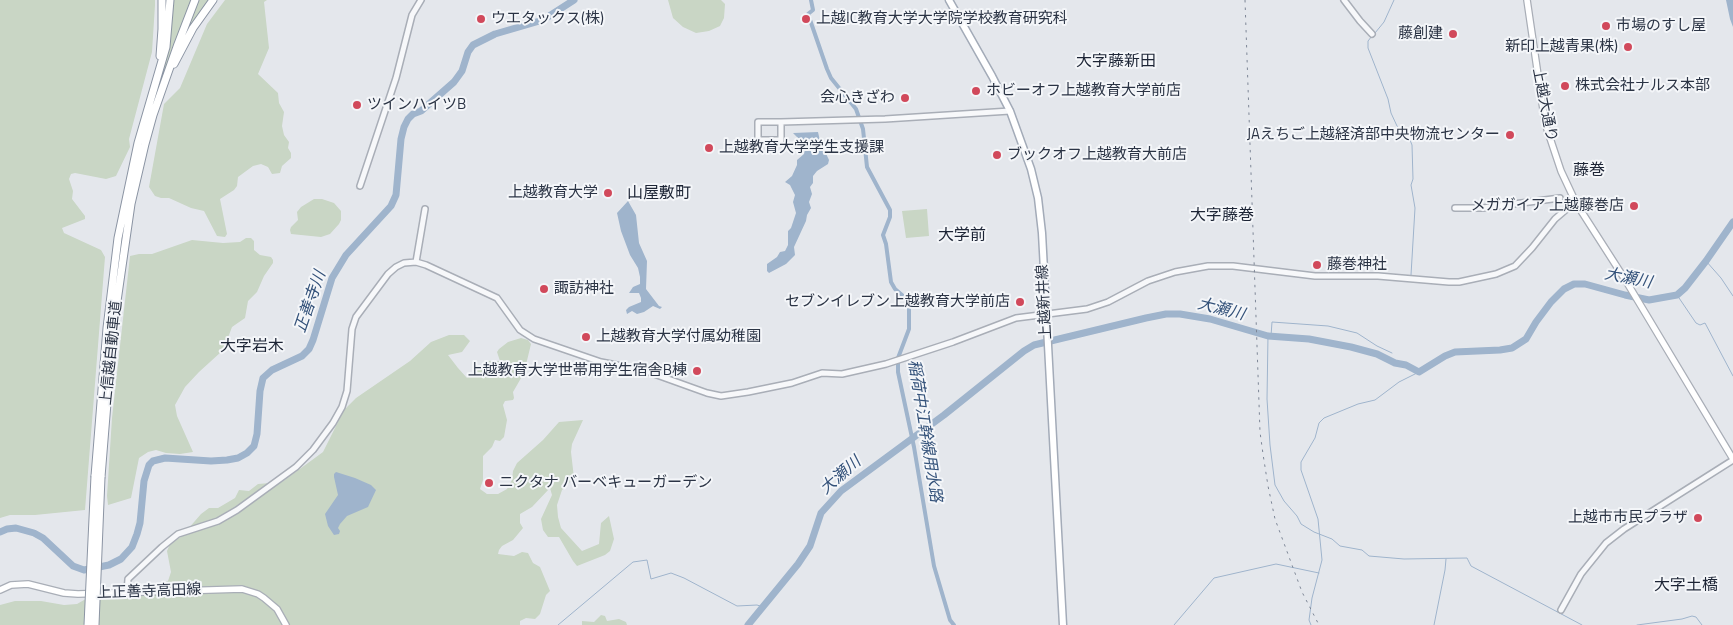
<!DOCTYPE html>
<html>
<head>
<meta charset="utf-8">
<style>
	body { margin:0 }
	canvas { display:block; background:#e4e7ec }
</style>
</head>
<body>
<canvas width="1733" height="625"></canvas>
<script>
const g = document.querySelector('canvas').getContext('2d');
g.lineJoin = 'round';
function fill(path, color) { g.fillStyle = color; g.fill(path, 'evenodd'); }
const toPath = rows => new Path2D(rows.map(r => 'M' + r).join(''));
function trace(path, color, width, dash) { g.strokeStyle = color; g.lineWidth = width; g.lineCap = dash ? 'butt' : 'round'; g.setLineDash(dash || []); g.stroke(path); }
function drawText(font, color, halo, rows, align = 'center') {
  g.font = font + ' "Titillium Web","Noto Sans JP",sans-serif'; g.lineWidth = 4; g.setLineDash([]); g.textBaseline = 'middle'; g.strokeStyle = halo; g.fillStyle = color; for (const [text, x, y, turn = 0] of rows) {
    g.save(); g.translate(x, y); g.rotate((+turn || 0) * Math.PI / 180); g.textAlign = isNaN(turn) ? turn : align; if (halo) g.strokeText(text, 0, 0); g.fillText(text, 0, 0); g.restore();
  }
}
fill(toPath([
	[0,0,155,0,155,5,152,52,129,139,130,147,116,176,106,179,75,173,71,174,69,179,73,191,72,199,85,216,85,219,62,228,64,233,101,250,105,257,85,510,35,515,10,515,0,518],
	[173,0,192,0,163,74,170,38],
	[198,0,209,0,180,43],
	[225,0,267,0,264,2,269,48,258,74,278,93,279,103,284,112,282,126,284,135,289,142,288,148,291,153,291,158,282,166,280,173,272,174,268,167,261,164,253,166,238,177,237,186,234,190,220,199,227,234,225,237,217,236,204,211,191,208,169,198,161,198,155,196,149,187,164,104,180,88,207,24],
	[668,0,721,0,725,4,724,18,720,26,709,31,696,33,683,27,673,18],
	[314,199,322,199,334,203,341,211,341,220,339,224,330,234,321,237,291,234,290,230,291,227,298,220,297,212,301,207],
	[927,209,929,236,906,238,902,211],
	[246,238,251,238,254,241,254,250,260,255,271,257,273,260,273,263,264,276,257,292,248,301,245,318,232,327,226,343,221,352,199,372,185,387,175,405,177,416,193,452,180,454,166,453,156,450,148,452,139,458,131,498,108,505,107,496,112,418,130,256,139,254,152,254,192,240,223,243,240,242],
	[449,335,464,335,470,341,462,352,448,355,458,368,467,378,482,365,489,361,500,361,497,352,499,349,508,342,521,338,528,340,531,344,524,373,513,392,514,398,513,400,505,401,503,405,507,420,504,437,500,441,495,440,492,447,483,456,483,480,480,489,487,494,498,494,507,489,512,480,513,471,517,463,543,440,559,422,583,420,572,444,571,452,574,478,562,490,557,505,558,517,561,528,582,551,599,544,601,523,609,516,614,539,610,551,605,555,577,566,573,561,559,537,548,537,543,530,541,519,552,495,550,488,532,507,520,514,520,523,523,528,513,540,502,546,499,550,498,554,514,556,522,552,528,553,533,563,540,567,550,591,546,595,540,614,535,619,526,618,520,621,520,625,0,625,0,605,15,601,41,601,64,605,77,604,91,596,147,590,168,581,171,572,167,551,170,544,181,537,201,514,209,508,218,508,235,498,239,490,249,491,258,484,282,482,323,452,344,410,356,398,410,361,431,342],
	[601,615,605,616,607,621,619,619,626,622,627,625,582,625,582,621,594,622]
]), '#c9d6c5');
fill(toPath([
	[1726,0,1733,0,1733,27,1730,19],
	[818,132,820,141,829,160,828,164,817,171,813,176,813,183,810,187,812,194,809,202,811,208,807,215,806,221,794,247,795,255,786,264,769,273,767,271,767,264,777,257,780,252,785,251,788,245,788,231,791,228,796,213,793,202,795,195,790,185,785,182,792,176,797,165,797,160,804,154,805,150,802,142,793,133],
	[628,201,636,215,639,243,647,261,646,289,659,306,662,307,660,309,653,306,644,312,637,314,632,311,627,314,626,310,629,307,641,302,641,298,639,293,629,293,633,287,640,284,640,277,638,268,630,255,621,231,617,213],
	[336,472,355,478,371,485,376,490,368,507,347,516,340,524,338,528,340,531,339,534,334,535,328,526,325,514,338,495,334,477,334,474]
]), '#9fb4cc');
trace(toPath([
	[1375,33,1384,22,1394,0],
	[1372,36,1368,41,1368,48,1388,99,1391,113,1397,126,1410,140,1412,145,1413,179,1411,185,1415,208,1411,275],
	[1706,261,1721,278,1733,296],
	[1677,295,1696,323,1700,325,1705,323,1733,376],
	[1268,336,1267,399,1270,445,1275,485,1284,501,1297,516,1301,524,1314,532,1332,539,1340,546,1362,550,1369,556,1404,559,1467,558,1471,566,1582,625],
	[1271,336,1272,322,1328,326,1357,333,1377,346,1392,353],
	[558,625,633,562,647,560,651,579,671,573,684,578,737,606,757,605,763,607],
	[1174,625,1214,578,1276,564,1319,573],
	[1311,625,1309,620,1312,598,1322,560,1318,519,1301,470,1301,462,1315,438,1319,423,1324,418,1358,404,1375,400,1399,382,1419,372],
	[1434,625,1445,570,1446,559],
	[1637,625,1682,619,1692,616,1696,617,1702,625]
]), '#9fb4cc', 1);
trace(toPath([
	[811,0,813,10,808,14,827,69,831,78,856,109,863,129,867,167,890,210,890,217,883,235,886,244,891,282,895,289,909,301,909,329,898,358,898,372,914,447,934,566,950,620,954,625]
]), '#9fb4cc', 4);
trace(toPath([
	[0,532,7,529,16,528,34,533,43,538,73,566,84,570,109,565,121,559,132,547,137,534,140,523,144,481,149,465,153,461,165,458,211,461,227,460,238,458,247,453,254,446,257,434,260,391,263,378,272,370,302,356,309,349,313,340,332,278,346,255,391,206,396,195,401,139,404,127,408,119,413,114,421,111,454,82,462,71,468,52,473,45,495,34,543,20,574,0],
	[748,625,798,564,810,546,821,513,841,491,944,415,1024,351,1034,345,1146,318,1166,314,1180,314,1210,319,1268,336,1309,339,1351,347,1377,354,1395,363,1406,365,1419,372,1445,356,1455,352,1500,350,1512,348,1526,339,1536,322,1551,302,1564,289,1574,284,1585,284,1625,295,1649,300,1677,295,1685,288,1706,261,1733,222]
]), '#9fb4cc', 7);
const tertiary = toPath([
	[1344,0,1360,21,1372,34],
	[781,122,758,122,758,140,781,140,781,122,885,119,1010,111],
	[360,186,396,78,412,15,421,0],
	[1455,208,1483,208,1560,198],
	[416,262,425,209],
	[127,592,128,579,162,547,178,534,218,521,237,510,296,467,313,450,333,423,342,407,347,391,352,329,356,317,388,274,396,267,404,263,416,262,426,265,497,298,520,330,534,339,601,362,643,370,707,393,721,396,748,392,792,383,822,373,842,374,886,364,953,342,1016,318,1087,309,1108,302,1148,281,1175,272,1208,266,1233,266,1315,276,1378,276,1449,282,1459,282,1496,274,1515,266,1532,248,1555,219,1569,207,1576,203],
	[1561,610,1581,574,1606,543,1624,529,1733,460]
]);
const secondary = toPath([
	[1527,0,1545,123,1561,171,1576,203,1626,281,1733,459],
	[0,590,11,585,28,584,64,593,78,594,242,589,258,594,264,598,277,609,286,625]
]);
const primary = toPath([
	[949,0,992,76,1010,111,1031,169,1038,198,1042,233,1063,625]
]);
const motorway = toPath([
	[160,56,162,29,162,0],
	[174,64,193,28,213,0],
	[95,476,107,328,118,238,138,143,166,47,170,0],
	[101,477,113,329,131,204,145,144,153,115,178,44,195,0]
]);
trace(tertiary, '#a9aeb7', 8);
trace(secondary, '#a9aeb7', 8);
trace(primary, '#a3abb8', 9);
trace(motorway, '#8b94a3', 9);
trace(tertiary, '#f7f8fa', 5);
trace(secondary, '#fff', 5.5);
trace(primary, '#fff', 6);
trace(motorway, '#fff', 7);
trace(toPath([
	[1245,0,1260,432,1263,454,1268,486,1275,519,1302,592,1319,625]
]), '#7d8696', 1, [2.5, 5]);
const motorwayBridge = toPath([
	[88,625,95,476],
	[95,625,101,477]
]);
trace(motorwayBridge, '#8b94a3', 9, []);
trace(motorwayBridge, '#fff', 7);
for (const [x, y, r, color] of [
	[481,19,5,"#d1495b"],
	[806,19,5,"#d1495b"],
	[1606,26,5,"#d1495b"],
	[1453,34,5,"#d1495b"],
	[1628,47,5,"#d1495b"],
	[1565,86,5,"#d1495b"],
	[976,91,5,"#d1495b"],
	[905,98,5,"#d1495b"],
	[357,105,5,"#d1495b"],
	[1510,135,5,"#d1495b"],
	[709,148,5,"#d1495b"],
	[997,155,5,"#d1495b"],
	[608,193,5,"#d1495b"],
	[1634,206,5,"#d1495b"],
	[1317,265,5,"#d1495b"],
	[544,289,5,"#d1495b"],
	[1020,302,5,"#d1495b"],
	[586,337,5,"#d1495b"],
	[697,371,5,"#d1495b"],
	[489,483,5,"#d1495b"],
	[1698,518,5,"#d1495b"]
]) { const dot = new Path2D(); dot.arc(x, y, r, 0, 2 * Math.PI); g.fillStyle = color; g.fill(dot); trace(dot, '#f4f6f9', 2); }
drawText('15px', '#2b3445', '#f4f6f9', [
	["ウエタックス(株)",491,19],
	["上越IC教育大学大学院学校教育研究科",816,19],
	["市場のすし屋",1616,26],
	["藤創建",1443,34,"right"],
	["新印上越青果(株)",1618,47,"right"],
	["株式会社ナルス本部",1575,86],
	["ホビーオフ上越教育大学前店",986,91],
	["会心きざわ",895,98,"right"],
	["ツインハイツB",367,105],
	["JAえちご上越経済部中央物流センター",1500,135,"right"],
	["上越教育大学学生支援課",719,148],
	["ブックオフ上越教育大前店",1007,155],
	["上越教育大学",598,193,"right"],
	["メガガイア 上越藤巻店",1624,206,"right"],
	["藤巻神社",1327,265],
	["諏訪神社",554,289],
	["セブンイレブン上越教育大学前店",1010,302,"right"],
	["上越教育大学付属幼稚園",596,337],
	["上越教育大学世帯用学生宿舎B棟",687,371,"right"],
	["ニクタナ バーベキューガーデン",499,483],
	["上越市市民プラザ",1688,518,"right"]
], 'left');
drawText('15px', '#2b3445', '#f4f6f9', [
	["上越大通り",1544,105,79],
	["上越新井線",1045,302,-93],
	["上信越自動車道",112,353,-84],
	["上正善寺高田線",149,592,-2]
]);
drawText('16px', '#1d2536', '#f4f6f9', [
	["大字藤新田",1116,62],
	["藤巻",1589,171],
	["山屋敷町",659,194],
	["大字藤巻",1222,216],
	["大学前",962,236],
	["大字岩木",252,347],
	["大字土橋",1686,586]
]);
drawText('italic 16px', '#34527a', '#f4f6f9', [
	["大瀬川",1628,279,11],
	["正善寺川",311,302,-71],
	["大瀬川",1221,310,14],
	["稲荷中江幹線用水路",924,431,81],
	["大瀬川",841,476,-41]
]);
</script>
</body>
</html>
